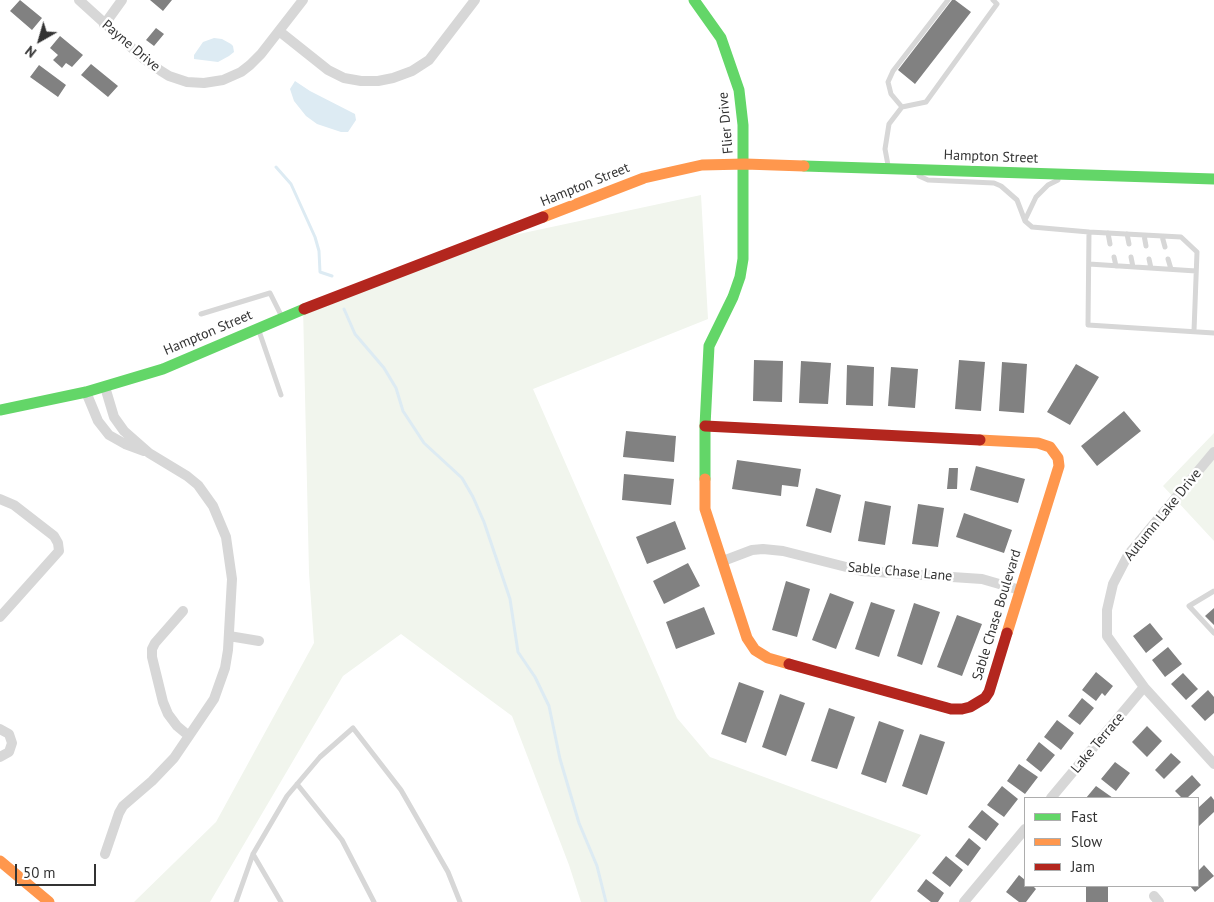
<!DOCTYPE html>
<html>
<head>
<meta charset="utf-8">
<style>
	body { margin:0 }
	#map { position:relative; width:1214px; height:902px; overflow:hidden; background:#fff; font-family:"PT Sans",sans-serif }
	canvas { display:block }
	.legend { position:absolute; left:1024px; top:797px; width:175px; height:90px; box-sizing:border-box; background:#fff; border:1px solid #adadad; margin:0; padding:6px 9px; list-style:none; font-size:15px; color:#333 }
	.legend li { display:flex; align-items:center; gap:10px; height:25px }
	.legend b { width:25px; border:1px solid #adadad }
	.north { position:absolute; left:15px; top:15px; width:50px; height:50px; -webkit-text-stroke:4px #fff; paint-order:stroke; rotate:218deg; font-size:14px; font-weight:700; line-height:20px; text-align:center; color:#333 }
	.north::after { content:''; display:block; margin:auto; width:18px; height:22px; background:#333; clip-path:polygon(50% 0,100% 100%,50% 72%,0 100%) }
	.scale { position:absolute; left:15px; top:864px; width:81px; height:22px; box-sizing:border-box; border:2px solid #333; border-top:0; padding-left:6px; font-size:15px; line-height:18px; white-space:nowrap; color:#333; -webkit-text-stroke:4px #fff; paint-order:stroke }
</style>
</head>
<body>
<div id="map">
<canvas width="1214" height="902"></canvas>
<ul class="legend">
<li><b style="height:6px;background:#63d668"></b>Fast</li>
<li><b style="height:6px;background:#ff974d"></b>Slow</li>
<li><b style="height:6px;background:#b3261e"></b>Jam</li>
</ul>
<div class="north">N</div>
<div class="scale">50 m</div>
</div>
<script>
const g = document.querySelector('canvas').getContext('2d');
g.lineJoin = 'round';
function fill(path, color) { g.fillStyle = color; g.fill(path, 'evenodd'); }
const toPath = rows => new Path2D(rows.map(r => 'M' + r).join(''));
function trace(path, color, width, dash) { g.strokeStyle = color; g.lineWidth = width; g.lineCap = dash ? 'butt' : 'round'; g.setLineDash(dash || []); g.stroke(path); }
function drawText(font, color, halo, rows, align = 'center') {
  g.font = font + ' "PT Sans",sans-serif'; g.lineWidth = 5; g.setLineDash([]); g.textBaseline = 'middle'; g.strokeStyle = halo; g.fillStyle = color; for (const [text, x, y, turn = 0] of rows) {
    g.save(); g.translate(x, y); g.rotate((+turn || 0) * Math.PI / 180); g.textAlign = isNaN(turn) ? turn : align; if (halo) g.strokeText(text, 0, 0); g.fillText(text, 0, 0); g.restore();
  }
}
fill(toPath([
	[701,195,708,319,533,389,677,718,710,757,921,835,870,902,581,902,569,865,512,716,401,634,343,676,210,902,134,902,216,822,314,643,309,573,303,306,486,241],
	[1214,433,1214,541,1163,486]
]), '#f1f5ed');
fill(toPath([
	[214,38,222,39,231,44,233,46,234,52,229,56,218,62,194,59,194,55,203,42],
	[295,81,310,91,355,114,356,120,348,132,341,132,317,124,306,116,294,101,290,89]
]), '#ddebf3');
trace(toPath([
	[276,167,291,184,315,237,319,251,320,272,332,276],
	[344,309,355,334,384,368,396,388,403,411,424,443,462,478,473,497,484,522,510,599,518,652,535,677,549,706,560,759,579,823,597,866,606,902]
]), '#ddebf3', 3);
fill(toPath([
	[20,0,42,18,32,30,10,11],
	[150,0,172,0,163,11],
	[952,0,955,0,971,12,915,84,898,70],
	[156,28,164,34,154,46,146,40],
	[60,36,83,55,72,67,66,63,62,68,53,60,58,55,50,48],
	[91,64,118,86,108,97,81,75],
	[39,65,66,85,58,97,30,77],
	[754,360,783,361,782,402,753,401],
	[959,360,985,362,981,411,955,409],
	[801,361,831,363,828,404,799,403],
	[1002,362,1027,364,1024,413,999,411],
	[1076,364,1099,377,1070,425,1047,412],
	[847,365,874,367,873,406,846,405],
	[891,367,918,369,915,408,888,406],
	[1124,411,1141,431,1097,466,1081,446],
	[626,431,676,436,674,462,623,457],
	[737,460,801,469,798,487,782,485,781,496,732,489],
	[976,466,1025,479,1018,503,970,490],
	[949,468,958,468,957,489,947,489],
	[624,474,674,479,671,505,622,500],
	[816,488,841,495,831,533,806,526],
	[865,501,891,506,885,545,858,541],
	[918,504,944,508,938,547,912,544],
	[964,513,1012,530,1004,553,956,537],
	[675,521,686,549,647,564,636,537],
	[688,563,700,586,664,604,653,581],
	[786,581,810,589,797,637,772,630],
	[830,593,854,602,836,649,812,640],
	[871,602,895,610,879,657,855,649],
	[914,603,940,612,922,665,897,656],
	[704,607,715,634,676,649,666,622],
	[1214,608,1214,625,1205,616],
	[957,615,982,624,962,676,937,667],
	[1150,623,1163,639,1146,653,1133,636],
	[1168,647,1182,664,1165,677,1152,660],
	[1096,672,1113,686,1105,696,1102,693,1096,701,1082,690],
	[1183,673,1198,689,1186,700,1171,684],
	[739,682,764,691,746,743,721,734],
	[1208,690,1214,697,1214,713,1205,721,1191,706],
	[780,694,805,703,786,756,762,747],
	[1082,698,1094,708,1080,725,1068,716],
	[829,708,855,717,837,769,811,761],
	[1057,720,1074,733,1061,750,1044,737],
	[879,721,904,730,886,783,861,774],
	[1147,726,1162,741,1147,757,1132,742],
	[920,734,945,742,927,795,902,786],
	[1039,742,1055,755,1041,772,1026,760],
	[1171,753,1181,762,1164,779,1155,770],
	[1115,762,1130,773,1116,791,1101,779],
	[1019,764,1038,777,1025,794,1007,781],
	[1192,775,1201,785,1187,798,1182,798,1175,791],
	[1002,786,1018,799,1004,817,987,805],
	[1096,786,1113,798,1086,798],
	[1211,796,1214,800,1214,812,1199,826,1198,824,1198,808],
	[982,810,999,824,986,841,968,827],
	[969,838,981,848,968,866,955,856],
	[946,856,963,870,950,887,932,873],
	[1204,865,1214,876,1195,892,1190,886,1198,886,1198,871],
	[1019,875,1025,880,1025,886,1033,886,1036,889,1026,902,1019,902,1006,892],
	[926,879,944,893,938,902,931,902,917,891],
	[1086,886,1108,886,1108,902,1086,902]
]), '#818181');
trace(toPath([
	[902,107,891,94,888,82,893,71,948,0],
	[888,165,885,149,889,124,902,107,926,102,997,4,993,0],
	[919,176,928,180,994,183,1001,186,1017,200,1025,221,1032,227,1089,232,1088,325,1214,333],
	[1025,220,1036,197,1048,185,1058,180],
	[1089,232,1181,237,1197,252,1194,331],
	[1108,233,1110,244],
	[1127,234,1129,244],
	[1144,235,1146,246],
	[1162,236,1165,247],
	[1114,257,1116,266],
	[1131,257,1133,267],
	[1149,259,1151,268],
	[1168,259,1171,269],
	[1089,264,1196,271],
	[201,314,270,293,281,315],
	[259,331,281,395],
	[1214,591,1189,606,1214,633],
	[297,784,342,840,374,902],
	[253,854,281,902],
	[236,902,253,854,287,796,320,757,353,728,401,790,448,872,460,902]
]), '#d7d7d7', 5);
trace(toPath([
	[79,0,144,59,161,71,169,76,187,82,204,83,223,80,241,72,250,65,261,54,303,0],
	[104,25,122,0],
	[279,31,328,70,344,78,361,81,378,81,393,78,412,71,429,60,475,0],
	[86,392,98,421,109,435,125,444,144,451],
	[1214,452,1128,555,1113,584,1107,610,1107,636,1117,650,1144,687,1214,764],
	[0,499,14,505,54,536,58,543,59,551,0,617],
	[723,561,752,550,763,549,783,551,862,571,982,579,1020,590],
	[183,611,155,643,152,649,152,657,163,702,168,714,177,726,189,736],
	[229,636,259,641],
	[0,729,9,734,12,743,9,752,0,757],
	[1051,798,1144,687],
	[105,854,119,813,123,806,152,781,174,758,214,699,225,668,228,650,232,579,226,537,213,506,198,485,187,476,149,453,124,431,114,417,105,387],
	[1154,896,1159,902],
	[964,902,1025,829]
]), '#d7d7d7', 10);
trace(toPath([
	[694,0,721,38,739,90,743,125,743,259,740,277,733,297,709,346,705,426,705,479],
	[804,166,1214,179],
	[0,410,86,392,163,369,304,309]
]), '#63d668', 11);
trace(toPath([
	[543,217,644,178,702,165,745,164,804,166],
	[980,440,1038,443,1050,447,1058,458,1059,466,1007,633],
	[705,479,705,509,747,638,755,650,768,658,789,664],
	[0,861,49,902]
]), '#ff974d', 11);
trace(toPath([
	[304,309,543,217],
	[705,426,980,440],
	[789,664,951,709,962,709,970,707,985,698,989,692,1007,633]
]), '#b3261e', 11);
drawText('14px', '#333', '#fff', [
	["Payne Drive",131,46,40],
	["Flier Drive",726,123,-95],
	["Hampton Street",991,157,2],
	["Hampton Street",585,185,-22],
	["Hampton Street",208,333,-23],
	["Autumn Lake Drive",1163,515,-51],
	["Sable Chase Lane",900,572,5],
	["Sable Chase Boulevard",997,615,-73],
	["Lake Terrace",1098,743,-50]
]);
</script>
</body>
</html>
